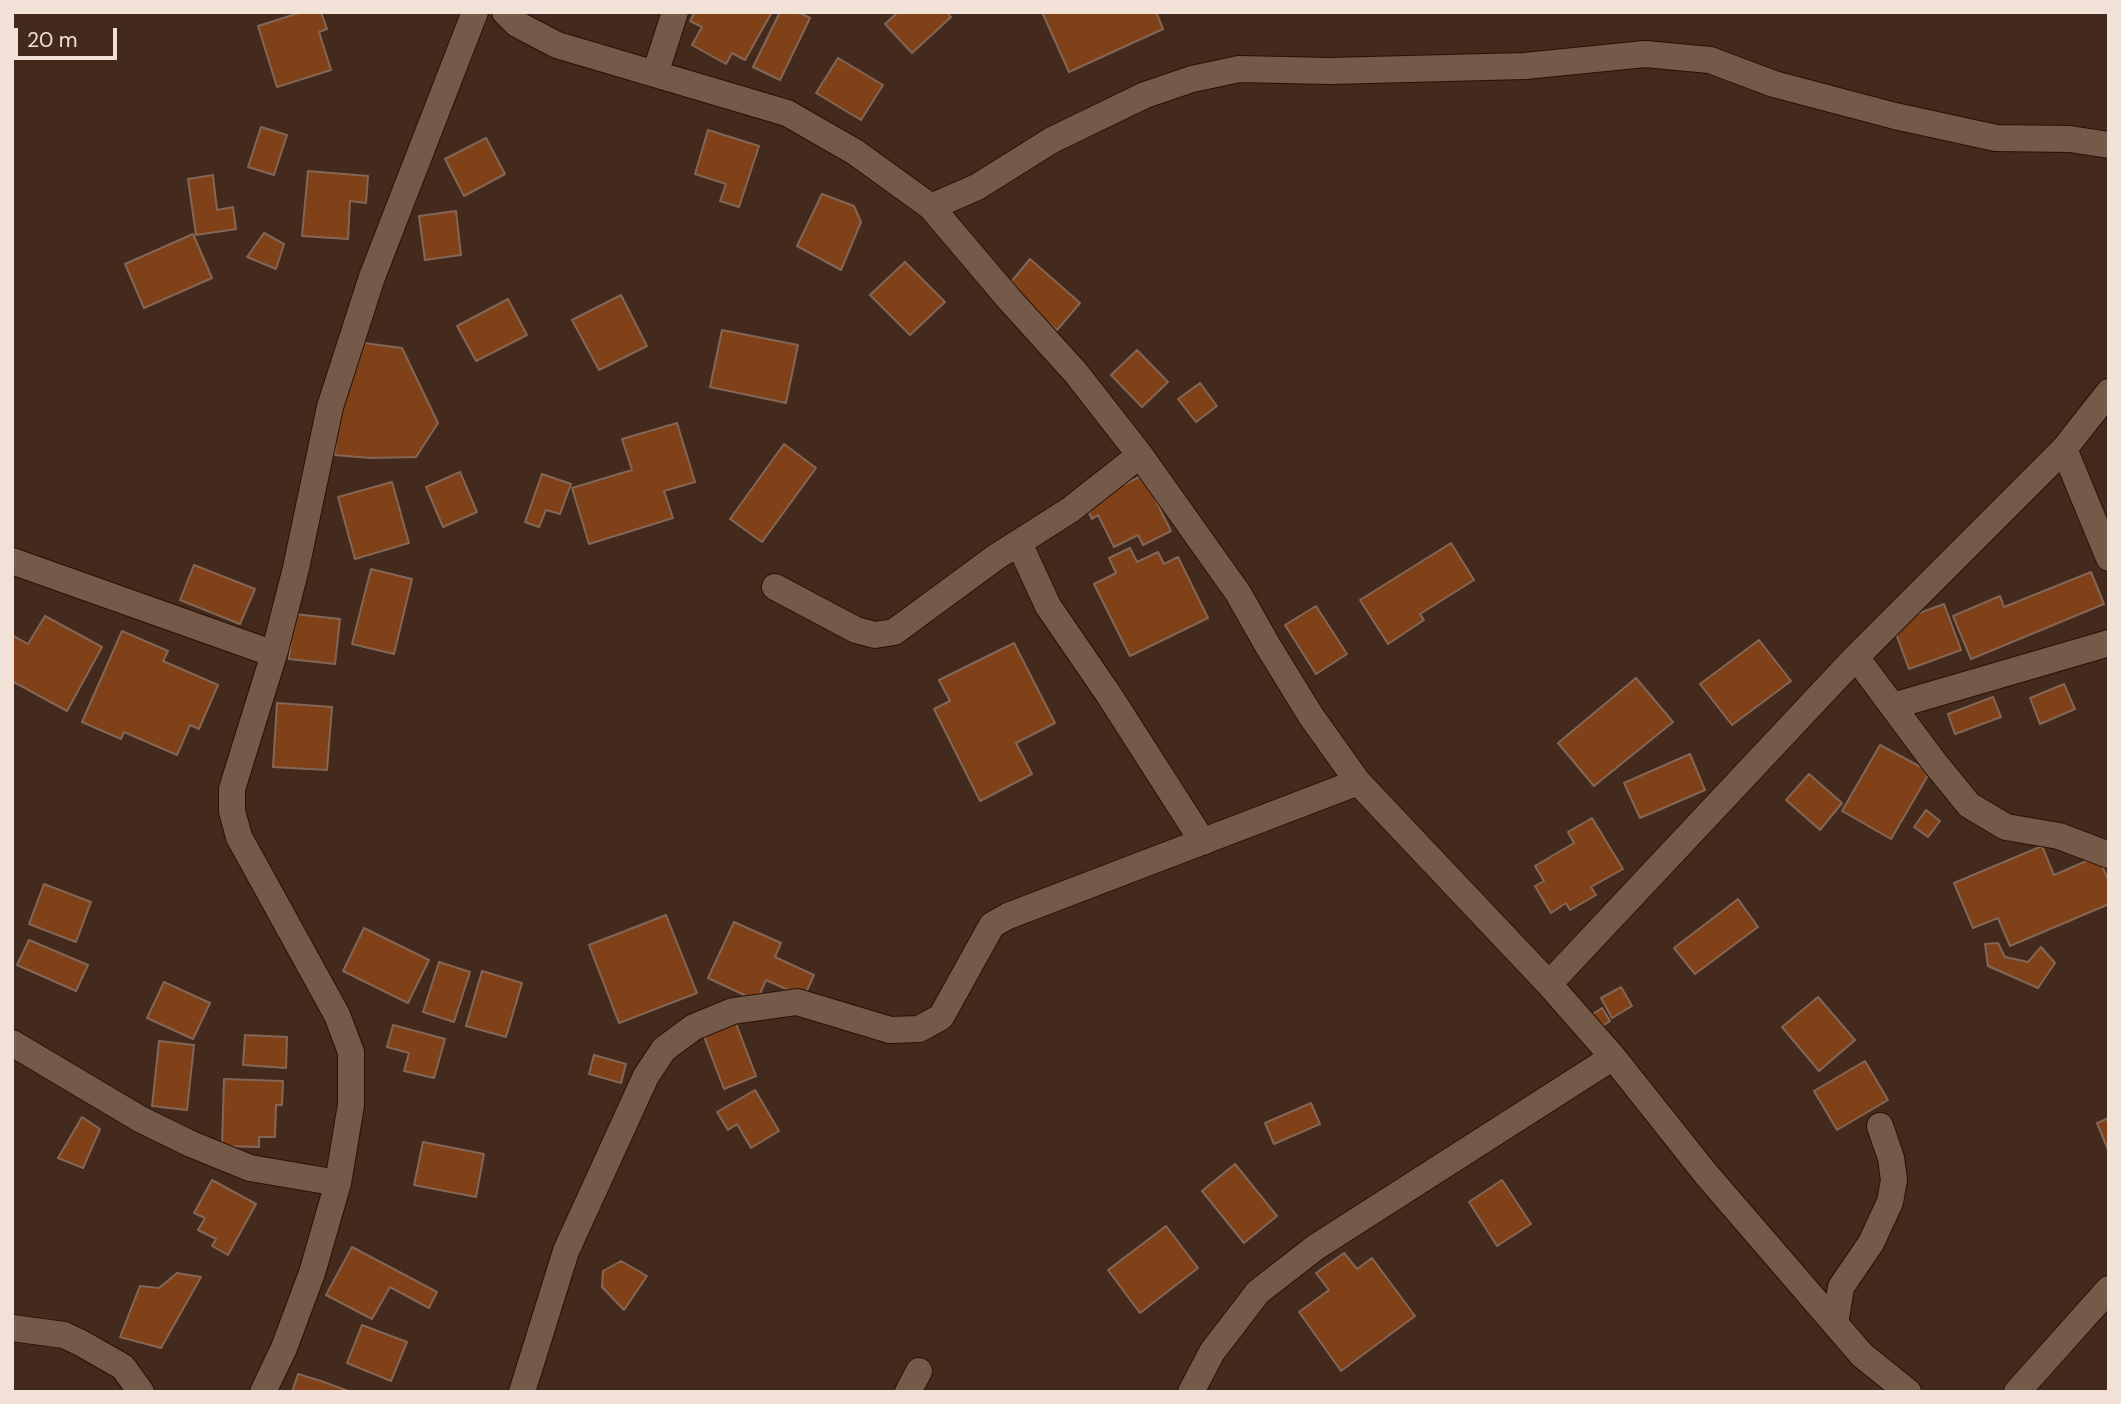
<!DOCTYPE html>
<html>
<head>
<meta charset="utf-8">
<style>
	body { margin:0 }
	#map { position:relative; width:2121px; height:1404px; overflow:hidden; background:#432a1c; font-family:"DM Sans",sans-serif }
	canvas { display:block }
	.frame { position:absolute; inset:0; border:14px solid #f1e1d7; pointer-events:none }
	.scale { position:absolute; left:14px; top:28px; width:103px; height:32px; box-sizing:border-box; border:4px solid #f1e1d7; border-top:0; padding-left:9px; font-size:21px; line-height:24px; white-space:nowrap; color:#f1e1d7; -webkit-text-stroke:5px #432a1c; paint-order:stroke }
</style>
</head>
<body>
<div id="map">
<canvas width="2121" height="1404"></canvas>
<div class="frame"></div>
<div class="scale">20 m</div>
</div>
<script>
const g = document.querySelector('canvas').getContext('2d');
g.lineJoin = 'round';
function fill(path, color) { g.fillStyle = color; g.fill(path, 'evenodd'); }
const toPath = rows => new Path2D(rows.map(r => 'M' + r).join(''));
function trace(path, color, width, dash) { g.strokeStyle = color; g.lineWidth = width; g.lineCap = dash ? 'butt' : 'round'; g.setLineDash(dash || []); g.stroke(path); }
const building = toPath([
	[302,12,321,12,327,29,319,32,331,70,277,87,258,26,302,12],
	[695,12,772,12,745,60,732,53,726,64,692,45,702,27,690,21,695,12],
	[780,12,798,12,810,18,780,80,753,67,780,12],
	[898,12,946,12,951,17,912,53,885,24,898,12],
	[1042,12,1156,12,1163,29,1069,72,1042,12],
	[838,58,883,85,861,120,816,93,838,58],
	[261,127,287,135,274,175,248,167,261,127],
	[708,130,759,146,739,207,720,201,726,184,695,174,708,130],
	[486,138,505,174,464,196,445,159,486,138],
	[308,171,368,176,366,203,350,201,348,239,302,236,308,171],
	[213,175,217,210,233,207,236,229,196,235,188,179,213,175],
	[822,194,854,206,861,222,841,270,797,246,822,194],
	[456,211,461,255,425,260,419,216,456,211],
	[264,233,284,244,276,269,247,257,264,233],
	[193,234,212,278,144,308,125,264,193,234],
	[1030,259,1080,303,1057,330,1007,287,1030,259],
	[905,262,945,302,910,335,870,295,905,262],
	[621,295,647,346,599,370,572,320,621,295],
	[508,299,527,335,476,361,457,326,508,299],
	[722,330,798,345,786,403,710,387,722,330],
	[364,343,402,348,438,423,416,457,370,458,335,455,338,413,364,343],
	[1137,350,1168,382,1142,407,1111,375,1137,350],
	[1200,383,1217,406,1196,422,1178,399,1200,383],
	[677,423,695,482,664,491,673,518,589,544,572,488,632,470,622,439,677,423],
	[784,444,816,468,762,542,730,519,784,444],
	[460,472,477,512,443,527,426,487,460,472],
	[542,474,571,484,560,514,546,510,539,527,525,522,542,474],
	[1143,475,1171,531,1143,545,1138,535,1114,547,1098,515,1092,519,1085,504,1143,475],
	[392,482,409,543,355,559,338,497,392,482],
	[1451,543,1474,580,1420,614,1424,620,1388,644,1360,600,1451,543],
	[1130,548,1137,562,1158,552,1164,564,1178,557,1208,618,1130,656,1094,584,1116,573,1109,558,1130,548],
	[194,565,255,589,240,624,180,600,194,565],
	[371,569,412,579,394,654,352,644,371,569],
	[2091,572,2104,604,1971,659,1953,616,2000,596,2004,607,2091,572],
	[1944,604,1961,650,1909,669,1892,623,1944,604],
	[1316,606,1347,654,1316,674,1285,625,1316,606],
	[294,614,340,619,335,664,289,659,294,614],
	[45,616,102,647,67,711,12,681,12,635,28,644,45,616],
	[122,631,168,651,163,661,218,685,199,729,190,725,177,755,124,732,121,739,82,722,122,631],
	[1759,640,1791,681,1732,725,1700,684,1759,640],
	[1014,643,1055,723,1016,743,1032,774,980,801,934,709,950,701,939,680,1014,643],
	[1636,678,1673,722,1594,786,1558,743,1636,678],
	[2064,684,2075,709,2040,724,2030,698,2064,684],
	[1993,697,2001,717,1955,734,1948,714,1993,697],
	[277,703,332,707,327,770,273,767,277,703],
	[1880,745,1930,772,1891,839,1842,811,1880,745],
	[1690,754,1705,790,1640,818,1624,783,1690,754],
	[1809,774,1842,803,1820,830,1786,800,1809,774],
	[1926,810,1940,821,1928,837,1914,827,1926,810],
	[1592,818,1623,869,1591,887,1596,895,1570,910,1566,903,1551,913,1535,886,1544,881,1535,866,1574,843,1568,832,1592,818],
	[2042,846,2054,875,2098,856,2109,882,2109,904,2010,946,1998,918,1973,928,1954,883,2042,846],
	[44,884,91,902,76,942,29,924,44,884],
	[1738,899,1758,927,1695,974,1674,948,1738,899],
	[666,915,697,993,619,1023,589,945,666,915],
	[734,922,781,943,775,957,814,975,804,997,766,980,757,1001,708,978,734,922],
	[364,928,429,960,408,1003,343,971,364,928],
	[29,940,88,965,76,991,17,965,29,940],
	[1998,943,2005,957,2028,962,2041,947,2055,963,2038,988,1988,966,1985,944,1998,943],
	[439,962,470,972,454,1022,423,1012,439,962],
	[482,971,522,983,506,1037,466,1026,482,971],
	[164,982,210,1003,193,1039,147,1018,164,982],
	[1621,987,1632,1006,1612,1018,1601,998,1621,987],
	[1818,997,1855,1040,1819,1071,1782,1027,1818,997],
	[1602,1008,1610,1021,1598,1029,1590,1016,1602,1008],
	[735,1021,756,1076,724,1089,703,1034,735,1021],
	[393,1025,445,1039,434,1078,404,1071,409,1053,387,1047,393,1025],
	[245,1035,287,1037,286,1068,243,1065,245,1035],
	[159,1041,194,1045,187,1110,152,1106,159,1041],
	[594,1055,626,1064,621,1083,589,1074,594,1055],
	[1865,1061,1888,1100,1837,1130,1814,1091,1865,1061],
	[224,1079,283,1081,282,1105,276,1105,275,1137,259,1137,259,1147,222,1146,224,1079],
	[755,1090,779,1131,751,1148,737,1124,728,1130,717,1112,755,1090],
	[1311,1103,1320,1124,1274,1144,1265,1123,1311,1103],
	[82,1117,100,1129,83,1168,58,1158,82,1117],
	[2109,1118,2109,1152,2097,1123,2109,1118],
	[423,1142,484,1154,476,1197,414,1185,423,1142],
	[1235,1164,1277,1216,1244,1243,1202,1191,1235,1164],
	[212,1180,256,1204,228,1255,212,1246,216,1239,198,1230,205,1218,194,1213,212,1180],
	[1502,1180,1531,1224,1497,1246,1469,1202,1502,1180],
	[1166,1226,1198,1268,1140,1313,1108,1270,1166,1226],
	[352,1247,437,1292,429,1308,390,1287,372,1319,326,1295,352,1247],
	[1344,1253,1357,1269,1372,1258,1415,1316,1341,1371,1299,1312,1329,1290,1316,1273,1344,1253],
	[621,1261,647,1276,624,1310,602,1287,603,1271,621,1261],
	[177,1273,201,1277,161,1348,120,1337,140,1286,159,1288,177,1273],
	[362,1325,407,1342,391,1381,347,1363,362,1325],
	[298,1374,321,1381,351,1392,292,1392,298,1374]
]);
fill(building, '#804118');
trace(building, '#836656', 2);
const street = toPath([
	[505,12,517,24,557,45,787,113,855,152,931,207,1009,299,1076,373,1140,455,1238,593,1268,646,1311,716,1358,782,1549,984,1613,1057,1706,1174,1862,1355,1908,1392],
	[655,74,675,12],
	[931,207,977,187,1052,140,1145,95,1192,79,1239,69,1330,71,1525,66,1645,54,1710,60,1774,84,1895,116,1996,138,2070,139,2109,145],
	[2064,449,2109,558],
	[1019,543,1048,606,1109,695,1203,842],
	[12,561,274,654],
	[775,587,856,630,875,635,894,632,996,557,1070,510,1140,455],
	[1856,657,1934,762,1969,805,2006,827,2059,836,2109,855],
	[1893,706,2109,643],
	[1549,984,1856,657,2064,449,2109,392],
	[12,1043,140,1119,191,1144,250,1168,338,1183],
	[1835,1324,1841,1287,1871,1243,1890,1202,1894,1180,1891,1158,1880,1126],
	[12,1328,64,1335,81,1343,123,1367,141,1392],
	[263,1392,284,1348,312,1273,338,1183,351,1105,351,1052,337,1015,239,837,232,811,232,789,274,654,296,568,330,407,372,277,475,12],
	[522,1392,566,1251,646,1076,664,1049,694,1027,733,1011,797,1002,890,1030,919,1029,941,1017,992,925,1008,916,1358,782],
	[908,1392,919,1371],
	[1191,1392,1212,1352,1258,1292,1316,1247,1613,1057],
	[2017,1392,2109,1289]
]);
trace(street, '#291205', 28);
trace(street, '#755949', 26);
</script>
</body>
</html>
